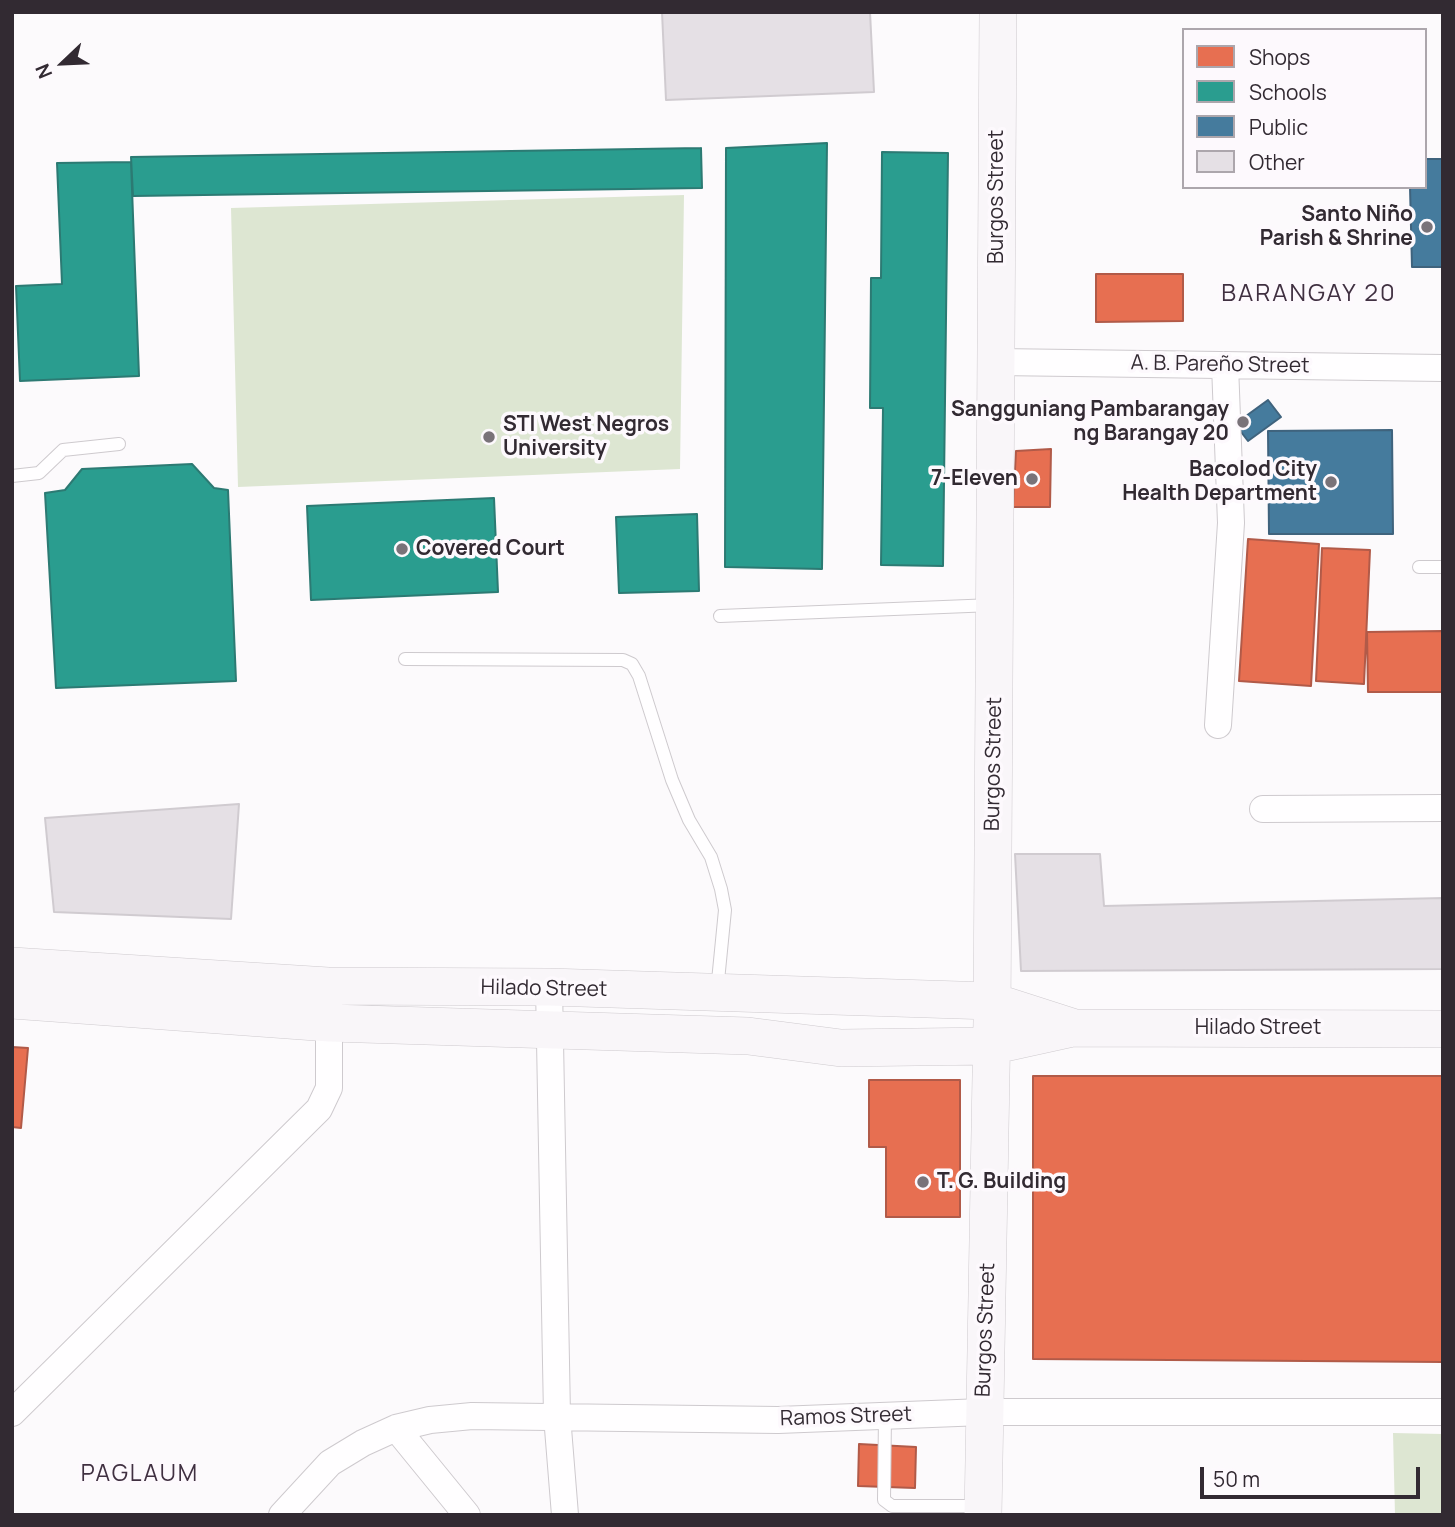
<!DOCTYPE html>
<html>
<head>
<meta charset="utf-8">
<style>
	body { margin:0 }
	#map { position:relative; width:1455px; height:1527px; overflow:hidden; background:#fcfafc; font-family:Manrope,sans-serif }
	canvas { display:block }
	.frame { position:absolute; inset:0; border:14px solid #322a32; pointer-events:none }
	.legend { position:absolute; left:1182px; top:28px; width:245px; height:161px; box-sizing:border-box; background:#fdf9fd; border:2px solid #aca6ac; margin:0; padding:9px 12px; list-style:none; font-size:21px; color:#322a32 }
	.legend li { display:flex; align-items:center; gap:14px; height:35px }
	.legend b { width:35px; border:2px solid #aca6ac }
	.north { position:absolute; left:28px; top:28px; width:70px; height:70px; -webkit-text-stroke:5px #fdf9fd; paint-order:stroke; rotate:247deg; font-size:19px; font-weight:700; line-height:28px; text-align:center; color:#322a32 }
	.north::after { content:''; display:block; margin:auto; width:24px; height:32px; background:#322a32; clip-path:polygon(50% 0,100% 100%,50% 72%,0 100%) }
	.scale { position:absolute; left:1200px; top:1467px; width:220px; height:32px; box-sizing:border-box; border:4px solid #322a32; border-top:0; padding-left:9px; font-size:21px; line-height:24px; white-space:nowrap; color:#322a32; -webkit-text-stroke:5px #fdf9fd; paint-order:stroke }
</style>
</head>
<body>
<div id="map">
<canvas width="1455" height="1527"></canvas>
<div class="frame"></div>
<ul class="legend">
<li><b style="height:19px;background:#e76f51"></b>Shops</li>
<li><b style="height:19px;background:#2a9d8f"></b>Schools</li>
<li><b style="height:19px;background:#457b9d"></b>Public</li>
<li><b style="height:19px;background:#e5e0e5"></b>Other</li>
</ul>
<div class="north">N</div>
<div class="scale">50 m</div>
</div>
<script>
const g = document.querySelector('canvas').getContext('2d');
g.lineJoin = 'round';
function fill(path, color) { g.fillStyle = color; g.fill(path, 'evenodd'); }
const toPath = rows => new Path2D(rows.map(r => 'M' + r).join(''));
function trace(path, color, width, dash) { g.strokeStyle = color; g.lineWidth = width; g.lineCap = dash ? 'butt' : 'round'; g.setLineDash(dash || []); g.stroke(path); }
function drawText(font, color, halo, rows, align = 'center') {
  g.font = font + ' Manrope,sans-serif'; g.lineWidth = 7; g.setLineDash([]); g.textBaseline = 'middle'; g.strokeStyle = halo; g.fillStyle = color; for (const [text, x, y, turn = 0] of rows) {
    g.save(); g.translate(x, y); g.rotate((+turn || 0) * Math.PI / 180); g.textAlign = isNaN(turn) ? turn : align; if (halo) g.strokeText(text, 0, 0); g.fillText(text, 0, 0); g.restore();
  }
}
fill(toPath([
	[684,195,680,469,238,487,231,208],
	[1393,1433,1443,1434,1443,1515,1395,1515]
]), '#dde6d2');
const shops = toPath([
	[1096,274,1183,274,1183,321,1096,322,1096,274],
	[1051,449,1050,507,1013,507,1016,451,1051,449],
	[1248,539,1319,544,1311,686,1239,681,1248,539],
	[1322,548,1370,550,1364,684,1316,681,1322,548],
	[1443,631,1443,692,1368,692,1367,632,1443,631],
	[12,1047,28,1048,21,1128,12,1127,12,1047],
	[1033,1076,1443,1076,1443,1362,1033,1359,1033,1076],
	[869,1080,960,1080,960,1217,886,1217,886,1147,869,1147,869,1080],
	[859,1444,916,1447,915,1488,858,1486,859,1444]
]);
fill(shops, '#e76f51');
trace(shops, '#b15a48', 2);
const schools = toPath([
	[827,143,822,569,725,567,726,148,827,143],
	[701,148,702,188,133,196,131,157,701,148],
	[882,152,948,153,943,566,881,565,883,408,870,408,871,278,881,278,882,152],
	[131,162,139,376,20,381,16,286,62,284,57,163,131,162],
	[192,464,214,488,228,490,236,681,56,688,45,493,65,490,82,469,192,464],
	[494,498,498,592,311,600,307,506,494,498],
	[697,514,699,591,619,593,616,517,697,514]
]);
fill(schools, '#2a9d8f');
trace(schools, '#2c7a73', 2);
const public = toPath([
	[1425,159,1443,159,1443,267,1412,267,1410,187,1425,187,1425,159],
	[1268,400,1281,417,1248,441,1235,424,1268,400],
	[1392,430,1393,534,1269,534,1268,431,1392,430]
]);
fill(public, '#457b9d');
trace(public, '#3f637d', 2);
const building = toPath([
	[662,12,870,12,874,92,666,100,662,12],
	[239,804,231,919,54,912,45,818,239,804],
	[1015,854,1100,854,1104,906,1443,898,1443,969,1021,971,1015,854]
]);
fill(building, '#e5e0e5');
trace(building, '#d0cbd0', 2);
const lane = toPath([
	[12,476,39,473,63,450,119,444],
	[1419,567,1443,567],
	[720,616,993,605],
	[405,659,623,660,632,664,639,676,672,780,689,820,711,857,721,889,725,910,717,991],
	[885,1415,884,1500,892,1506,980,1506]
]);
const street = toPath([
	[997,362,1443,368],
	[1218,725,1231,523,1225,365],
	[1263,809,1443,808],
	[549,987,557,1416,565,1515],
	[12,1413,319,1109,329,1088,329,1005],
	[396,1428,467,1515],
	[282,1515,330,1463,363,1443,396,1428,430,1420,472,1416,778,1420,983,1412,1443,1412]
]);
const secondary = toPath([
	[12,966,328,986,549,987,991,1001,1072,1027],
	[12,1000,330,1023,748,1036,841,1048,991,1046,1073,1028,1443,1029],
	[983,1515,992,1020,998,12]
]);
trace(lane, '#cecace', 14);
trace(street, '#cecace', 28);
trace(secondary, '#cecace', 38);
trace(lane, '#fffeff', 12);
trace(street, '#fffeff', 26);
trace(secondary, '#f9f6f9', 37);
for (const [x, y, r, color] of [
	[1427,227,7,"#797379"],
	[1243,422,7,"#797379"],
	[489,437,7,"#797379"],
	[1032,479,7,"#797379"],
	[1331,482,7,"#797379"],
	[402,549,7,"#797379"],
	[923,1182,7,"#797379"]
]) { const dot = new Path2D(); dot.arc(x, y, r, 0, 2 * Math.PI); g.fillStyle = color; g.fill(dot); trace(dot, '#fdf9fd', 2.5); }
drawText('21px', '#322a32', '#fdf9fd', [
	["Burgos Street",997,197,-90],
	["A. B. Pareño Street",1220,365,1],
	["Burgos Street",994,764,-89],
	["Hilado Street",544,989,1],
	["Hilado Street",1258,1028],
	["Burgos Street",986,1330,-88],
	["Ramos Street",846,1417,-2]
]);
drawText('bold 21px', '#322a32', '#fdf9fd', [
	["Santo Niño",1413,215],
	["Parish & Shrine",1413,239],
	["Sangguniang Pambarangay",1229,410],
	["ng Barangay 20",1229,434],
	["STI West Negros",503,425,"left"],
	["University",503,449,"left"],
	["Bacolod City",1317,470],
	["Health Department",1317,494],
	["7-Eleven",1018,479],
	["Covered Court",416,549,"left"],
	["T. G. Building",937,1182,"left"]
], 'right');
g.letterSpacing = '2px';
drawText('23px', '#403041', '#fdf9fd', [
	["PAGLAUM",140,1475]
]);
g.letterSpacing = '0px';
g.letterSpacing = '2px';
drawText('24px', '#403041', '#fdf9fd', [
	["BARANGAY 20",1309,294]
]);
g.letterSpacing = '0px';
</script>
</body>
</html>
